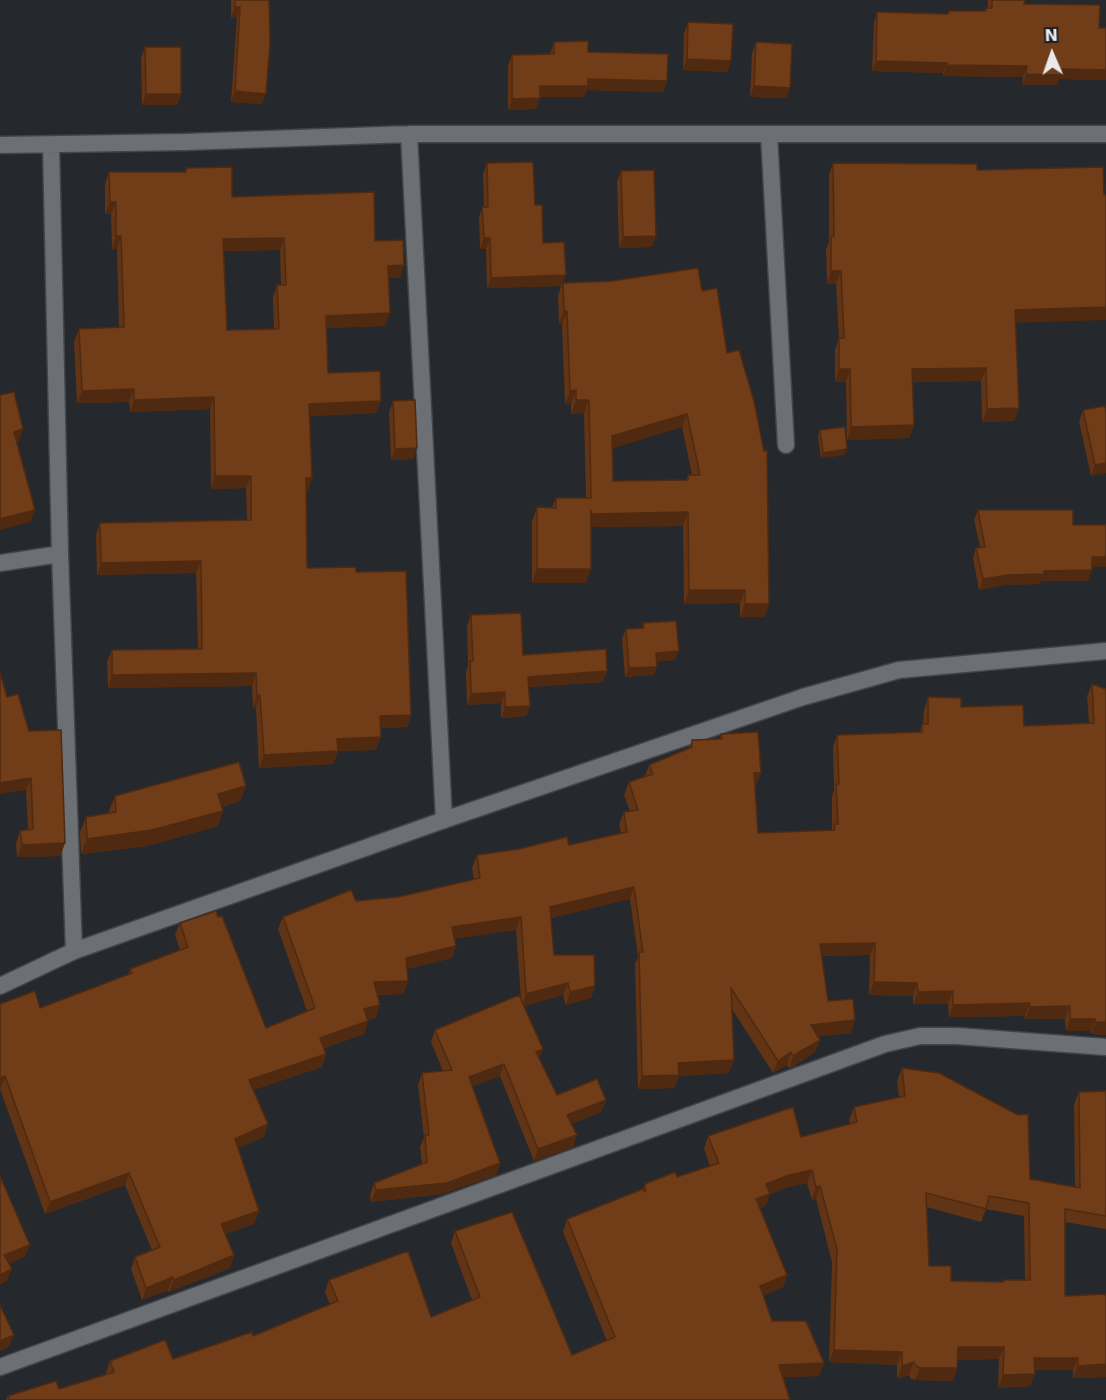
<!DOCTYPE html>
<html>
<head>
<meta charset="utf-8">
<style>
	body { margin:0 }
	#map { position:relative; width:1106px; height:1400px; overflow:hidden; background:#25282c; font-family:"DejaVu Sans",sans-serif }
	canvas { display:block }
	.north { position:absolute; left:1022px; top:24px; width:60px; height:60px; -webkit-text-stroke:4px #1c1e22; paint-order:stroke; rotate:358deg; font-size:16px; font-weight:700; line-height:24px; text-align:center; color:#e8eaed }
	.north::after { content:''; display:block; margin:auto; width:21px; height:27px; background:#e8eaed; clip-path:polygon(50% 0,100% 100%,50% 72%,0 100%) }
</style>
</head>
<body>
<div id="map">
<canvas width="1106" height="1400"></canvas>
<div class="north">N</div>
</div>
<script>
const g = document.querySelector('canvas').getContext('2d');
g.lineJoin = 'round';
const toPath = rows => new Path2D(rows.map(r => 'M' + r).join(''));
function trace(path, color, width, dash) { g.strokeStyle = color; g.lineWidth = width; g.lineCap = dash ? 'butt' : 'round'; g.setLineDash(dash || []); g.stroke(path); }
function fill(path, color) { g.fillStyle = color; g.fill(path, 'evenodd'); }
const minor = toPath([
	[409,134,444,820],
	[769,134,786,445],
	[0,145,185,142,409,134,1106,134],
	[51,145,60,554,74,951],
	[0,563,60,554],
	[0,1367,885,1044,920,1036,957,1036,1106,1047]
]);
const tertiary = toPath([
	[0,986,74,951,444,820,803,697,899,670,1106,651]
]);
trace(minor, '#424548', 19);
trace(tertiary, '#424548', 19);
trace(minor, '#6c6f74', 16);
trace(tertiary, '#6c6f74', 16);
fill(toPath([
	[231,0,269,0,262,104,231,102,237,18,231,18],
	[988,0,1025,0,1024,4,1099,28,1106,28,1106,80,1059,79,1057,85,1022,85,1023,77,943,76,943,73,872,71,874,23,877,12,947,14,949,11,985,11,986,8,988,8],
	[688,22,728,72,683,70,684,33],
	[554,42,588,52,667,81,663,92,587,90,584,97,540,97,536,109,508,110,508,66,512,55,550,54],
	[756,42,790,88,786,98,750,97,752,53],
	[145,47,181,94,177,105,142,105,141,58],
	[487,163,535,205,543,243,563,283,702,291,769,604,764,617,740,617,740,603,684,604,683,526,591,527,586,583,532,583,532,521,537,507,552,507,556,498,586,498,584,413,571,414,571,404,565,404,562,324,559,324,558,296,561,286,487,288,486,249,480,249,479,218,482,207,484,207,483,174],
	[682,427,692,475,688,475,686,480,613,481,612,448],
	[833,163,977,170,1015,323,1019,408,1014,421,982,422,981,381,913,382,914,425,909,438,847,440,846,382,835,382,835,350,839,338,836,284,827,284,826,249,829,242,829,175],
	[186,168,232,197,375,241,400,278,389,278,385,326,327,328,328,373,381,401,376,413,310,416,312,478,308,490,306,490,307,568,356,572,411,715,407,727,381,728,381,737,376,750,338,751,333,764,259,768,256,708,253,708,252,686,108,688,107,662,112,650,198,649,196,573,97,575,96,535,100,523,247,520,246,488,211,489,210,409,130,412,129,402,77,403,74,342,79,329,119,327,117,249,112,249,111,214,105,214,105,184,109,172,185,172],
	[280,250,281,285,277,285,273,297,274,329,227,330,224,251],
	[621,171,656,236,652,247,619,248,617,182],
	[393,401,413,459,391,460,389,412],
	[1083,410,1106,473,1091,476,1079,421],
	[820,430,845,455,821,458,818,436],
	[978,510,1073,525,1106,567,1092,567,1088,581,1041,581,1040,584,1004,585,979,590,973,558,976,548,980,547,974,520],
	[471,615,523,655,603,682,529,687,530,706,526,716,501,718,501,703,467,705,466,672,468,665,467,626],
	[643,623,679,651,675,660,656,661,654,675,625,677,622,638,626,629,642,628],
	[1092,684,1106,689,1106,1035,1091,1034,1091,1031,1066,1031,1065,1019,1025,1019,1025,1016,949,1017,948,1004,913,1004,913,996,869,995,870,955,822,956,828,1001,855,1020,851,1033,818,1036,820,1040,815,1052,792,1067,789,1068,787,1065,773,1073,732,1009,729,1073,679,1076,674,1088,638,1089,635,964,638,957,630,899,551,918,554,955,595,986,591,998,566,1005,563,995,524,1006,543,1049,539,1058,557,1095,606,1100,601,1112,571,1124,573,1147,534,1161,500,1076,472,1086,500,1163,496,1175,442,1194,371,1202,370,1195,374,1183,422,1164,420,1147,424,1138,418,1085,422,1073,443,1071,431,1042,435,1030,521,999,516,930,454,938,452,958,407,969,408,981,403,994,377,995,376,1018,368,1020,368,1021,364,1034,324,1048,326,1054,322,1067,253,1090,264,1137,238,1148,259,1211,254,1224,225,1234,234,1255,230,1268,169,1292,168,1290,142,1300,131,1269,135,1257,152,1250,125,1185,45,1214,0,1089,0,1004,40,1008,128,974,130,969,180,950,175,935,180,923,266,1028,307,1011,278,929,283,917,356,901,398,897,474,880,472,868,477,855,569,845,621,833,619,824,624,812,630,811,624,795,629,782,645,776,649,765,689,748,692,740,720,739,721,734,761,773,756,785,755,785,758,833,832,830,832,797,834,790,833,747,837,735,920,732,922,724,923,724,924,710,928,697,1024,726,1089,723,1087,696],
	[7,697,29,731,65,843,60,856,17,857,16,843,20,831,28,829,26,790],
	[246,786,240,801,222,807,218,826,147,846,81,854,80,832,86,817,109,813,109,811,115,796],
	[902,1068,1030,1179,1075,1187,1074,1104,1079,1092,1106,1091,1106,1229,1065,1222,1065,1296,1106,1294,1106,1377,1073,1378,1073,1370,1035,1370,1030,1386,998,1388,999,1359,958,1360,957,1368,953,1381,915,1380,911,1379,909,1375,897,1379,897,1365,829,1362,832,1262,816,1199,812,1200,807,1183,785,1188,770,1194,765,1206,760,1208,787,1275,783,1287,763,1295,772,1321,824,1363,819,1376,783,1377,790,1400,6,1400,8,1396,59,1389,106,1375,106,1373,110,1361,173,1359,253,1336,330,1305,325,1292,329,1280,431,1317,472,1300,451,1243,455,1231,572,1355,607,1341,563,1232,567,1219,643,1189,645,1184,677,1177,710,1166,704,1149,708,1136,801,1137,850,1124,849,1120,854,1107,899,1097,897,1081],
	[927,1207,981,1222,986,1209,1024,1216,1025,1280,1004,1280,1003,1282,951,1281,929,1266]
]), '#613415');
fill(toPath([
	[235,7,240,7,237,18,231,18],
	[687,59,731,61,728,72,683,70],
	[876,61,947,63,943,73,872,71],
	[947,65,1027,66,1023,77,943,76],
	[1061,69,1106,70,1106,80,1059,79,1057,85,1022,85,1026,74],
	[588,79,667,81,663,92,587,90,584,97,536,97,540,86],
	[754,86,790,88,786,98,750,97],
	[235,91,266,94,262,104,231,102],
	[146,94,181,94,177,105,142,105],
	[540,98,536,109,508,110,512,99],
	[110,202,116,202,111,214,105,214],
	[116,236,121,236,117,249,112,249],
	[656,236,652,247,619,248,623,237],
	[284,238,280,250,219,251,223,239],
	[484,238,490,238,486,249,480,249],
	[404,265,400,278,384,278,388,266],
	[831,271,841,271,836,284,827,284],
	[566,275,561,286,487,288,491,278],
	[1106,307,1106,320,1010,323,1015,310],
	[564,311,567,311,562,324,559,324],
	[390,313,385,326,322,328,326,316],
	[986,368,981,381,907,382,912,369],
	[839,369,850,369,846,382,835,382],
	[134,389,129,402,77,403,82,391],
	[576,390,571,404,565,404,570,391],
	[214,397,210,409,130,412,134,400],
	[576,400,589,400,584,413,571,414],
	[381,401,376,413,305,416,309,404],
	[1019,408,1014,421,982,422,987,409],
	[687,414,682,427,607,450,612,436],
	[914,425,909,438,847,440,851,427],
	[23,429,19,442,9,444,14,432],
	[417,448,413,459,391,460,395,449],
	[847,449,845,455,821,458,823,453],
	[1106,463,1106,473,1091,476,1095,465],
	[215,476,251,476,246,488,211,489],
	[306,478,312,478,308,490,302,490],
	[35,510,30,522,0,530,0,519],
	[688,512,683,526,586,527,591,514],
	[1092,557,1106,557,1106,567,1088,567],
	[201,561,196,573,97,575,101,563],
	[537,569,591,569,586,583,532,583],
	[1092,570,1088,581,1041,581,1040,584,1004,585,979,590,983,579,1008,575,1044,571],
	[689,590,745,590,740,603,684,604],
	[745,604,769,604,764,617,740,617],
	[679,651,675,660,653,662,656,653],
	[657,667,654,675,625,677,629,668],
	[607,671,603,682,525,687,528,677],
	[256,673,252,686,108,688,112,675],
	[505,692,501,703,467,705,471,694],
	[260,695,256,708,253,708,257,696],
	[530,706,526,716,501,718,505,707],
	[411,715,407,727,376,728,380,716],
	[381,737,376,750,333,751,337,739],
	[338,751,333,764,259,768,264,755],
	[754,773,761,773,756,785,750,786],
	[31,778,26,790,0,794,0,783],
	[246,786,240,801,213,809,218,794],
	[223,811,218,826,147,846,81,854,87,839],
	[65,843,60,856,17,857,22,845],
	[634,887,630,899,546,919,550,907],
	[521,917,516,930,447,940,452,927],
	[875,943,870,955,816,956,820,944],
	[456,946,452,958,401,970,406,958],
	[408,981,403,994,370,995,374,982],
	[874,982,917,983,913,996,869,995],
	[568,983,563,995,522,1007,526,994],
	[595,986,591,998,566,1005,570,992],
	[953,991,948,1004,913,1004,918,992],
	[1030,1003,1025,1016,949,1017,953,1005],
	[380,1005,376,1018,359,1022,364,1009],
	[1070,1006,1065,1019,1025,1019,1030,1007],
	[1070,1019,1095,1019,1091,1031,1066,1031],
	[855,1020,851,1033,807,1038,811,1025],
	[368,1021,364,1034,316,1050,320,1038],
	[1095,1022,1106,1022,1106,1035,1091,1034],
	[820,1040,815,1052,789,1068,793,1056],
	[543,1049,538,1061,536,1052],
	[791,1052,787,1065,773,1073,778,1061],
	[326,1054,322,1067,245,1093,249,1080],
	[734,1060,729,1073,679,1076,674,1088,638,1089,642,1076,678,1063],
	[504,1064,500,1076,465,1089,469,1077],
	[5,1076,1,1088,0,1089,0,1078],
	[606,1100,601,1112,562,1127,567,1115],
	[268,1124,264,1137,230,1151,235,1139],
	[577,1135,573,1147,534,1161,538,1149],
	[500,1163,496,1175,442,1194,371,1202,376,1190],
	[812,1170,807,1183,785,1188,761,1197,766,1184,789,1175],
	[129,1173,125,1185,45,1214,50,1202],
	[820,1186,816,1199,812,1200,816,1187],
	[770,1194,765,1206,752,1212,756,1199],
	[259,1211,254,1224,217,1236,221,1224],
	[30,1245,25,1257,0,1267,4,1255],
	[234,1255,230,1268,169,1292,174,1280],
	[12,1269,7,1281,0,1285,0,1275],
	[787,1275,783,1287,756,1299,760,1286],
	[173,1277,168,1290,142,1300,146,1288],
	[14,1335,9,1347,0,1351,0,1341],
	[958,1347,1004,1347,999,1359,953,1360],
	[834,1350,902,1352,897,1365,829,1362],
	[1034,1358,1078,1358,1073,1370,1030,1370],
	[914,1362,909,1375,897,1379,902,1366],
	[824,1363,819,1376,775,1377,779,1365],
	[1106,1364,1106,1377,1073,1378,1078,1366],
	[920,1368,957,1368,953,1381,915,1380],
	[1035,1374,1030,1386,998,1388,1003,1375]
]), '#4f2a11');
const building = toPath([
	[235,0,269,0,270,43,266,94,235,91,240,7,235,7,235,0],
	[992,0,1025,0,1024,4,1100,5,1099,28,1106,28,1106,70,1061,69,1061,75,1026,74,1027,66,947,65,947,63,876,61,877,12,948,14,949,11,986,11,986,8,992,8,992,0],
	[688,22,733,24,731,61,687,59,688,22],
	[588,41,588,52,668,54,667,81,588,79,588,86,540,86,540,98,512,99,512,55,554,54,554,42,588,41],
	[756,42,792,44,790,88,754,86,756,42],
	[145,47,181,47,181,94,146,94,145,47],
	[533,162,535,205,542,205,543,243,564,242,566,275,491,278,490,238,484,238,482,207,488,207,487,163,533,162],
	[833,163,977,164,977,170,1103,167,1104,195,1106,195,1106,307,1015,310,1019,408,987,409,986,368,912,369,914,425,851,427,850,369,839,369,839,338,844,338,841,271,831,271,831,236,834,236,833,163],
	[232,167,232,197,374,192,375,241,403,240,404,265,388,266,390,313,326,316,328,373,380,371,381,401,309,404,312,478,306,478,307,568,356,567,356,572,406,571,411,715,380,716,381,737,337,739,338,751,264,755,260,695,257,696,256,673,112,675,112,650,202,649,201,561,101,563,100,523,251,520,251,476,215,476,214,397,134,400,134,389,82,391,79,329,124,327,121,236,116,236,116,202,110,202,109,172,186,172,186,168,232,167],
	[284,238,286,285,277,285,279,329,227,330,223,239,284,238],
	[654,170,656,236,623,237,621,171,654,170],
	[698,268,702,291,717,288,727,353,739,350,754,401,764,451,767,451,769,604,745,604,745,590,689,590,688,512,591,514,591,510,591,569,537,569,537,507,556,508,556,498,591,498,589,400,576,400,576,390,570,391,567,311,564,311,563,283,612,281,698,268],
	[687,414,700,475,688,475,688,480,613,481,612,436,687,414],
	[14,392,23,429,14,432,35,510,0,519,0,395,14,392],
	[415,400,417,448,395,449,393,401,415,400],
	[1105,406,1106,413,1106,463,1095,465,1083,410,1105,406],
	[845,427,847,449,823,453,820,430,845,427],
	[978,510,1073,510,1073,525,1106,525,1106,557,1092,557,1092,570,1044,571,1044,574,1008,575,983,579,976,548,985,547,978,510],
	[521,613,523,655,606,649,607,671,528,677,530,706,505,707,505,692,471,694,470,661,473,661,471,615,521,613],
	[676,621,679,651,656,653,657,667,629,668,626,629,644,628,643,623,676,621],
	[0,673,7,697,18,694,29,731,61,730,65,843,22,845,20,831,33,829,31,778,0,783,0,673],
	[1092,684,1106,689,1106,1022,1095,1022,1095,1019,1070,1019,1070,1006,1030,1007,1030,1003,953,1005,953,991,918,992,917,983,874,982,875,943,820,944,828,1001,853,999,855,1020,811,1025,820,1040,796,1054,793,1056,791,1052,778,1061,731,988,734,1060,678,1063,679,1075,642,1076,639,952,643,952,634,887,550,907,554,955,594,955,595,986,570,992,568,983,526,994,521,917,452,927,456,946,406,958,408,981,374,982,380,1005,364,1009,368,1021,320,1038,326,1054,249,1080,268,1124,235,1139,259,1211,221,1224,234,1255,174,1280,173,1277,146,1288,135,1257,160,1247,129,1173,50,1202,5,1076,0,1078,0,1004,35,991,40,1008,132,973,130,969,188,947,180,923,216,911,218,917,222,916,266,1028,315,1008,283,917,351,890,356,901,398,897,480,878,477,855,519,849,567,837,569,845,627,832,624,812,638,810,629,782,653,774,649,765,692,747,692,740,722,739,721,734,758,732,761,773,754,773,758,833,835,830,834,824,838,824,836,784,839,784,837,735,922,732,922,724,928,724,928,697,961,698,961,707,1023,705,1024,726,1094,723,1092,684],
	[239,762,246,786,218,794,223,811,152,830,87,839,86,817,116,812,115,796,239,762],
	[519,995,543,1049,536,1052,557,1095,597,1079,606,1100,567,1115,577,1135,538,1149,504,1064,469,1077,500,1163,447,1183,376,1190,374,1183,427,1162,425,1135,429,1135,422,1073,452,1070,435,1030,519,995],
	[902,1068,939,1073,1018,1115,1028,1114,1030,1179,1080,1188,1079,1092,1106,1091,1106,1216,1065,1209,1065,1296,1106,1294,1106,1364,1078,1366,1078,1358,1034,1358,1035,1374,1003,1375,1004,1347,958,1347,957,1368,920,1368,916,1366,914,1362,902,1366,902,1352,834,1350,837,1249,820,1186,816,1187,812,1170,789,1175,766,1184,770,1194,756,1199,787,1275,760,1286,772,1321,806,1321,824,1363,779,1365,790,1400,9,1400,8,1396,56,1381,59,1389,114,1372,110,1361,165,1340,173,1359,252,1332,253,1336,338,1301,329,1280,408,1251,431,1317,480,1297,455,1231,512,1212,572,1355,615,1337,567,1219,643,1189,645,1192,645,1184,675,1172,677,1177,719,1163,708,1136,793,1107,801,1137,857,1122,854,1107,905,1096,902,1068],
	[926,1193,986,1209,989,1196,1029,1203,1030,1280,1004,1280,1004,1282,951,1281,951,1266,929,1266,926,1193],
	[0,1176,30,1245,4,1255,12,1269,0,1275,0,1176],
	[0,1305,14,1335,0,1341,0,1305]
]);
fill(building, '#713c18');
trace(building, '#4f2a11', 1.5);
</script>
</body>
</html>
